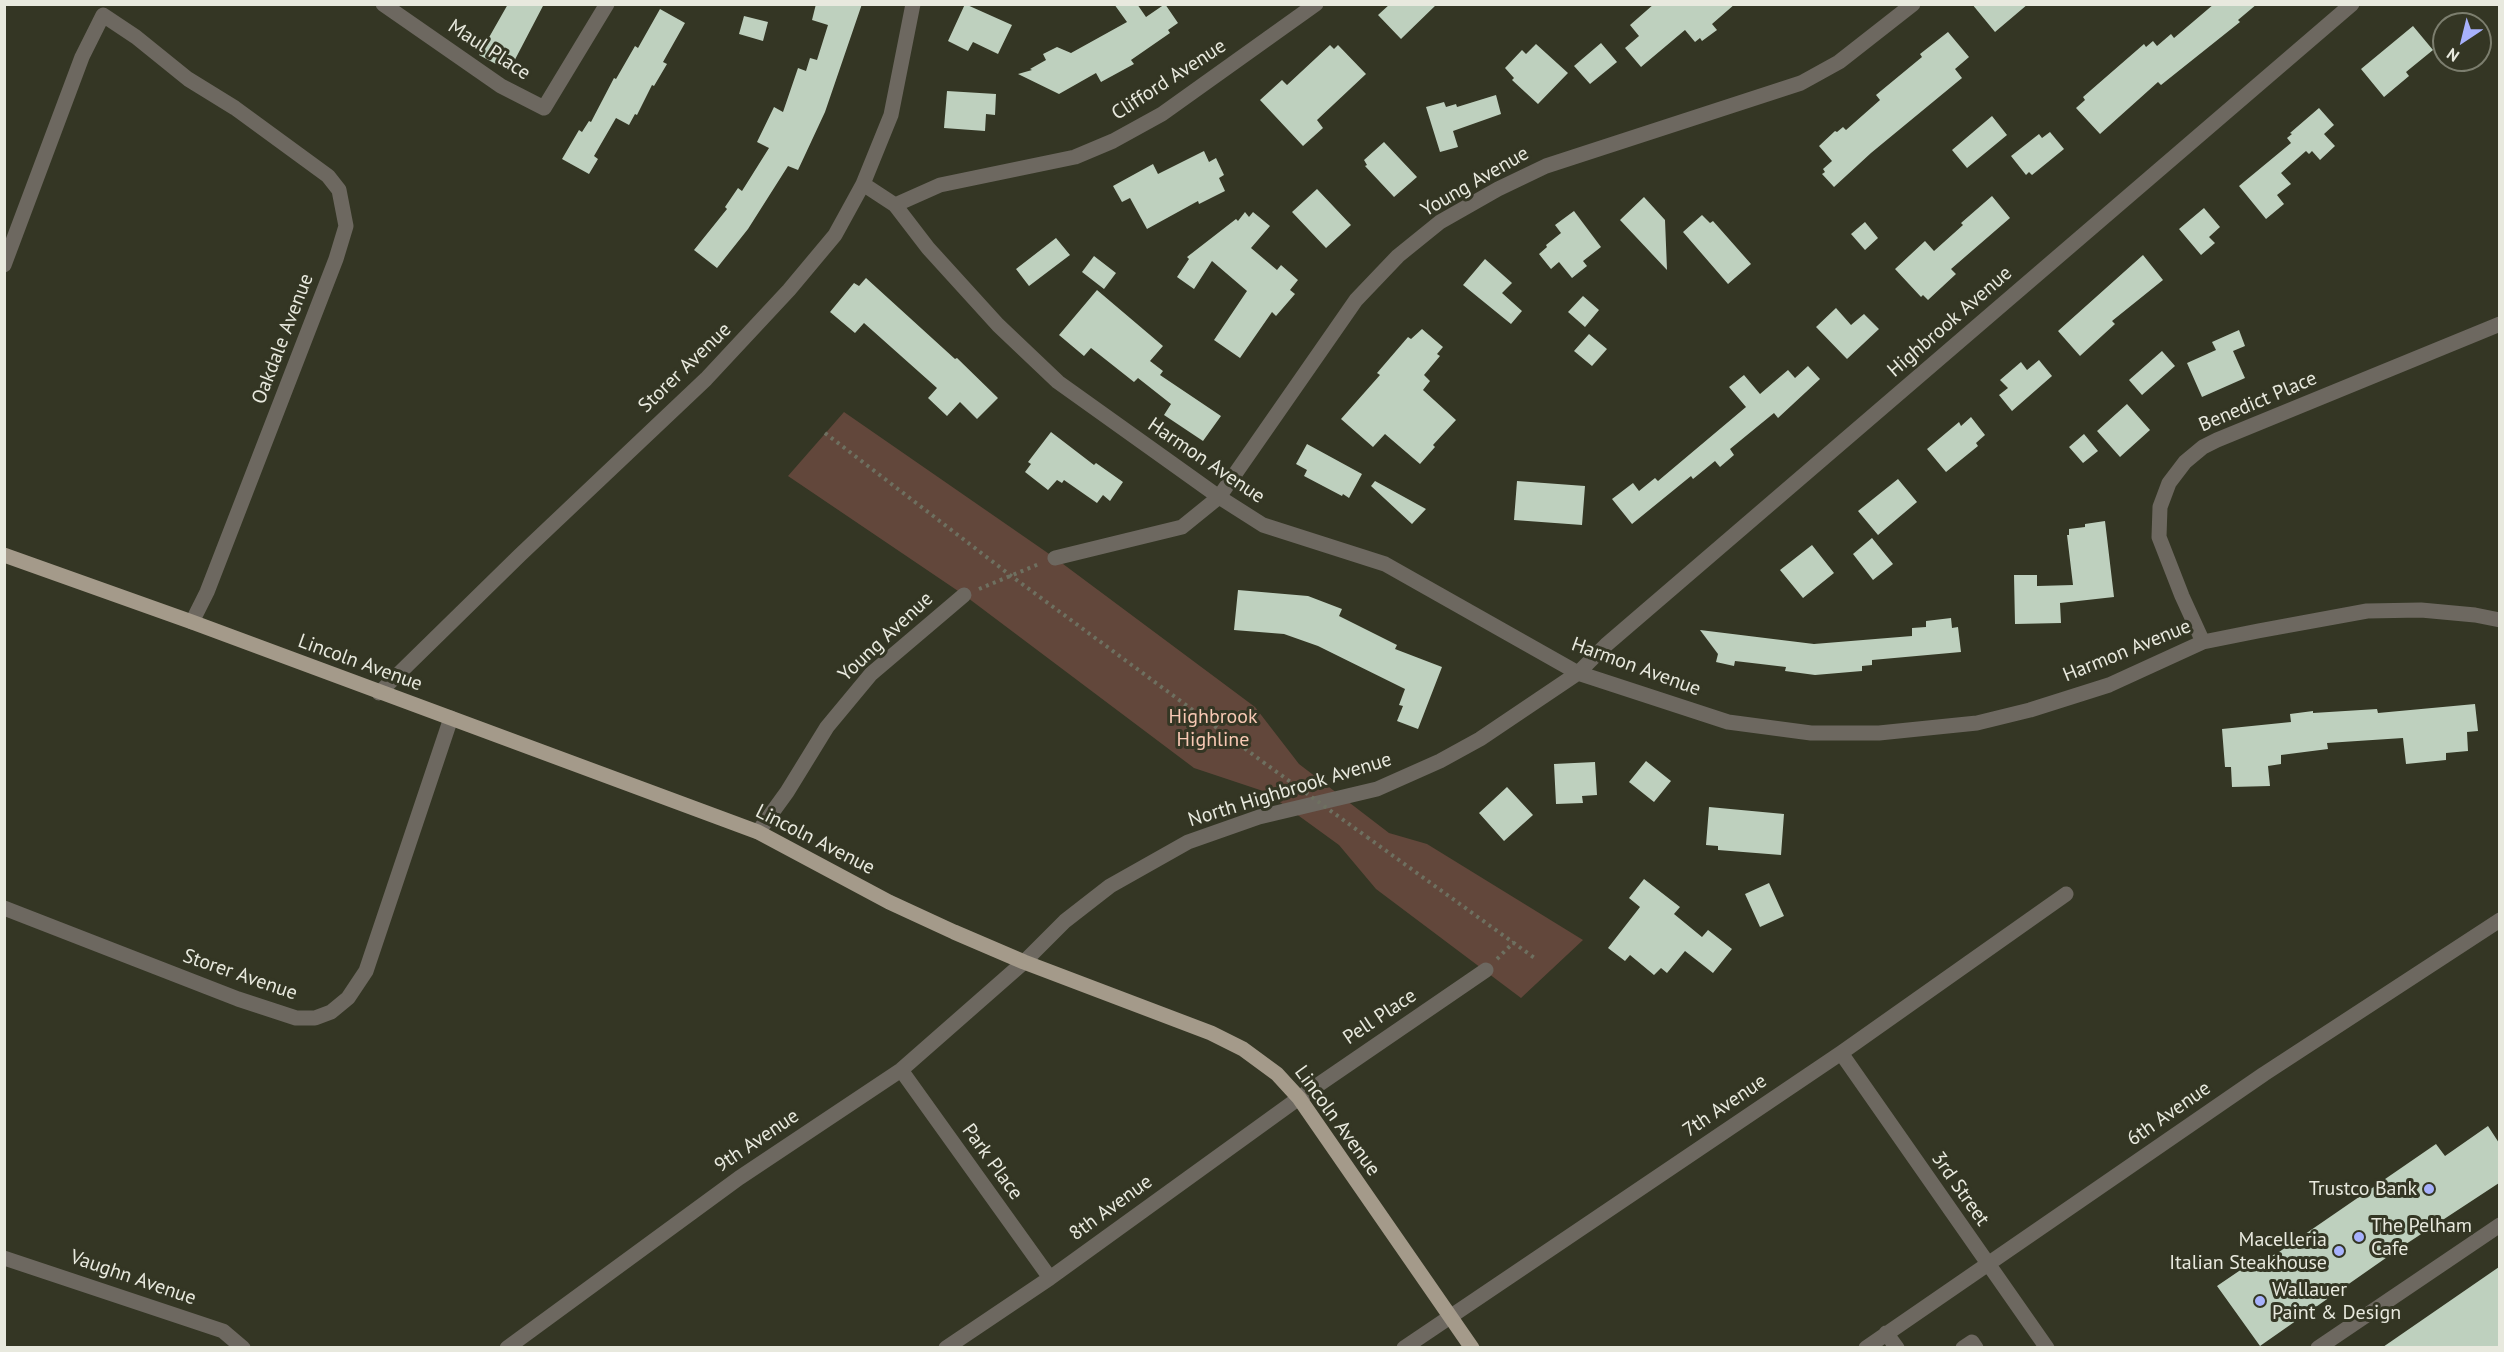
<!DOCTYPE html>
<html>
<head>
<meta charset="utf-8">
<style>
	body { margin:0 }
	#map { position:relative; width:2504px; height:1352px; overflow:hidden; background:#343624; font-family:"PT Sans",sans-serif }
	canvas { display:block }
	.frame { position:absolute; inset:0; border:6px solid #e8e9de; pointer-events:none }
	.north { position:absolute; left:2432px; top:12px; width:60px; height:60px; box-sizing:border-box; background:#343624; border:2px solid #7c7e6e; border-radius:50%; rotate:215deg; font-size:16px; font-weight:700; line-height:24px; text-align:center; color:#e8e9de }
	.north::after { content:''; display:block; margin:auto; width:21px; height:27px; background:#a7b1fc; clip-path:polygon(50% 0,100% 100%,50% 72%,0 100%) }
</style>
</head>
<body>
<div id="map">
<canvas width="2504" height="1352"></canvas>
<div class="frame"></div>
<div class="north">N</div>
</div>
<script>
const g = document.querySelector('canvas').getContext('2d');
g.lineJoin = 'round';
function fill(path, color) { g.fillStyle = color; g.fill(path, 'evenodd'); }
const toPath = rows => new Path2D(rows.map(r => 'M' + r).join(''));
function trace(path, color, width, dash) { g.strokeStyle = color; g.lineWidth = width; g.lineCap = dash ? 'butt' : 'round'; g.setLineDash(dash || []); g.stroke(path); }
function drawText(font, color, halo, rows, align = 'center') {
  g.font = font + ' "PT Sans",sans-serif'; g.lineWidth = 6; g.setLineDash([]); g.textBaseline = 'middle'; g.strokeStyle = halo; g.fillStyle = color; for (const [text, x, y, turn = 0] of rows) {
    g.save(); g.translate(x, y); g.rotate((+turn || 0) * Math.PI / 180); g.textAlign = isNaN(turn) ? turn : align; if (halo) g.strokeText(text, 0, 0); g.fillText(text, 0, 0); g.restore();
  }
}
fill(toPath([
	[844,412,1055,558,1255,707,1299,764,1389,833,1427,844,1583,940,1521,998,1376,889,1339,845,1266,792,1194,768,964,595,788,476]
]), '#62473b');
fill(toPath([
	[508,4,544,4,509,71,479,55],
	[816,4,862,4,825,112,798,170,788,166,748,229,717,268,694,250,727,209,725,207,738,188,742,191,769,148,757,142,774,107,783,112,798,68,806,71,810,58,817,60,828,25,812,20],
	[965,4,1012,25,998,54,973,42,968,51,948,41],
	[1114,4,1137,4,1146,17,1165,4,1178,23,1168,30,1170,33,1131,60,1134,64,1101,82,1096,73,1059,94,1018,74,1032,70,1030,69,1046,60,1043,54,1057,47,1071,53,1127,22],
	[1390,4,1437,4,1401,39,1378,15],
	[1654,4,1735,4,1712,24,1717,30,1702,41,1700,38,1695,42,1685,30,1641,67,1625,48,1639,36,1630,25],
	[1972,4,2028,4,1995,32],
	[2214,4,2257,4,2238,20,2240,22,2161,85,2158,82,2100,134,2076,108,2085,100,2083,97,2144,44,2146,47,2153,41,2157,46,2171,34,2174,38],
	[660,9,685,23,663,62,667,64,654,86,652,85,637,115,635,114,629,125,616,118,594,156,598,159,589,174,562,159,579,130,582,132,589,121,591,122,614,78,616,79,635,46,638,48],
	[744,16,768,22,763,41,739,34],
	[2413,26,2433,50,2406,72,2409,76,2384,97,2361,69],
	[1948,32,1969,57,1955,69,1962,78,1871,153,1834,187,1822,174,1825,172,1823,169,1832,161,1819,146,1835,131,1837,132,1843,127,1846,130,1880,100,1876,95,1922,57,1920,54],
	[1601,43,1617,62,1590,84,1574,66],
	[1536,44,1568,73,1538,104,1512,80,1514,78,1505,68,1522,50,1526,54],
	[1330,45,1334,49,1338,45,1366,74,1317,120,1323,128,1303,146,1260,100,1282,80,1287,85],
	[947,91,996,94,995,115,986,114,985,131,944,128],
	[1496,95,1501,114,1453,131,1458,147,1440,152,1426,107,1444,102,1446,107,1456,104,1457,107],
	[2319,108,2334,125,2324,134,2335,146,2320,160,2312,151,2309,154,2306,151,2281,173,2291,184,2277,195,2284,204,2266,219,2239,186,2291,143,2287,138,2292,134,2290,133],
	[1992,116,2007,135,1967,168,1952,150],
	[2050,132,2064,149,2032,175,2029,172,2026,175,2011,156,2039,134,2042,138],
	[1384,142,1417,177,1394,197,1365,166,1367,165,1364,160],
	[1204,151,1209,162,1216,158,1224,175,1219,178,1225,191,1199,204,1198,201,1147,229,1130,198,1122,202,1113,186,1153,164,1158,174],
	[1317,189,1351,225,1326,248,1292,212],
	[1992,196,2010,218,1951,269,1956,274,1928,300,1923,295,1921,297,1895,269,1925,241,1934,251,1963,225,1961,223],
	[1644,197,1665,220,1667,270,1620,220],
	[2204,208,2220,227,2209,237,2215,243,2201,255,2179,229],
	[1574,211,1601,247,1583,261,1587,266,1572,278,1559,262,1551,269,1539,254,1547,247,1546,245,1561,233,1555,225],
	[1245,212,1249,217,1253,212,1270,226,1251,248,1277,270,1281,265,1298,280,1290,290,1295,294,1276,316,1272,312,1240,358,1214,340,1247,291,1212,261,1194,289,1177,277,1189,259,1187,257,1236,219,1238,221],
	[1702,215,1710,223,1713,221,1751,264,1728,284,1683,232],
	[1865,222,1878,238,1865,250,1851,234],
	[1056,238,1070,255,1029,286,1016,269],
	[2143,255,2163,280,2112,321,2115,324,2080,356,2058,331],
	[1094,256,1116,273,1104,289,1082,272],
	[1485,259,1512,283,1502,293,1522,311,1511,324,1463,285],
	[866,278,955,359,957,358,998,398,977,419,960,402,947,416,928,398,937,388,864,323,855,333,830,312,854,283,859,286],
	[1097,290,1163,346,1150,361,1163,371,1160,375,1221,416,1203,441,1164,415,1171,404,1138,378,1134,382,1091,348,1084,356,1059,335],
	[1583,296,1599,310,1585,327,1568,312],
	[1836,308,1851,325,1864,314,1879,329,1847,359,1816,327],
	[1422,329,1443,347,1437,354,1440,356,1424,375,1430,381,1423,390,1456,420,1433,445,1435,447,1420,464,1385,434,1373,447,1341,419,1380,375,1377,373,1408,337,1411,339],
	[2239,330,2245,346,2233,351,2245,378,2202,397,2187,363,2216,350,2212,342],
	[1589,334,1607,349,1592,366,1574,351],
	[2162,351,2175,366,2142,395,2129,380],
	[2039,360,2052,376,2012,411,1999,395,2008,388,2000,380,2021,362,2027,370],
	[1808,366,1820,379,1778,418,1774,413,1730,449,1734,455,1720,467,1715,461,1693,479,1691,476,1632,524,1612,499,1633,483,1639,491,1655,478,1658,481,1746,407,1729,387,1744,375,1760,394,1788,370,1795,378],
	[2127,404,2150,430,2120,457,2097,431],
	[1971,417,1985,435,1976,443,1978,446,1946,472,1927,449,1959,422,1961,426],
	[1051,432,1094,465,1096,463,1123,482,1110,501,1103,495,1097,503,1064,480,1062,483,1057,480,1048,490,1025,472,1031,464,1028,462],
	[2084,434,2098,451,2083,463,2069,447],
	[1307,444,1362,474,1349,498,1343,494,1342,496,1304,476,1307,470,1296,464],
	[1898,479,1917,502,1878,535,1858,511],
	[1375,481,1426,509,1412,524,1371,486],
	[1517,481,1585,486,1582,525,1514,520],
	[2105,521,2114,597,2060,603,2061,623,2015,624,2014,575,2037,575,2037,586,2073,585,2067,535,2069,535,2069,529,2085,527,2085,524],
	[1872,538,1893,564,1873,580,1853,554],
	[1812,545,1834,573,1803,598,1780,570],
	[1238,590,1308,596,1342,609,1339,616,1397,645,1395,649,1442,667,1418,729,1397,721,1403,706,1399,705,1405,689,1318,646,1284,634,1234,630],
	[1951,618,1952,628,1958,627,1961,652,1872,660,1872,665,1862,666,1862,671,1815,675,1785,671,1786,667,1735,661,1734,666,1716,662,1718,654,1700,630,1814,644,1912,636,1912,628,1926,627,1926,621],
	[2475,704,2478,731,2467,732,2468,751,2446,753,2446,760,2406,764,2403,738,2327,743,2328,749,2281,755,2281,764,2268,766,2270,786,2232,787,2231,767,2225,767,2222,729,2291,722,2290,714,2313,711,2313,713,2377,709,2378,713],
	[1646,761,1671,781,1654,802,1629,782],
	[1595,762,1597,795,1582,796,1583,803,1556,804,1554,764],
	[1507,787,1533,815,1504,841,1479,813],
	[1709,807,1784,814,1781,855,1718,850,1718,846,1706,845],
	[1644,879,1680,907,1674,914,1702,937,1708,930,1732,949,1713,973,1685,951,1667,973,1661,968,1654,975,1630,955,1625,961,1608,948,1640,907,1629,898],
	[1769,883,1784,916,1760,927,1745,894],
	[2488,1126,2499,1143,2499,1183,2403,1246,2260,1346,2217,1286,2261,1256,2264,1260,2279,1252,2436,1144,2445,1156],
	[2499,1267,2499,1347,2383,1347]
]), '#bed0be');
trace(toPath([
	[825,433,1010,575,1263,762],
	[979,589,1039,564],
	[1367,837,1536,959],
	[1497,959,1514,942]
]), '#6e7060', 4, [3, 4.5]);
trace(toPath([
	[383,4,501,86,544,108,607,4],
	[863,184,895,205,928,248,998,325,1058,382,1219,497,1263,525,1385,564,1578,673,1728,722,1811,733,1879,733,1977,723,2030,710,2109,685,2203,642,2258,631,2367,611,2421,610,2475,615,2500,620],
	[895,205,940,185,1075,157,1113,141,1162,114,1316,4],
	[4,265,82,57,103,15,136,37,188,79,235,108,328,176,339,190,346,226,336,259,207,592,192,622],
	[1055,558,1182,527,1219,497,1356,300,1398,256,1440,222,1498,189,1546,166,1801,83,1839,62,1913,4],
	[2203,642,2182,596,2159,537,2160,507,2169,483,2185,462,2203,447,2217,440,2500,324],
	[379,693,520,555,706,379,789,290,835,235,863,184,891,115,913,4],
	[758,832,787,792,827,727,871,674,964,595],
	[4,908,238,999,296,1018,315,1018,331,1012,348,998,366,971,451,718],
	[1841,1053,2047,1348],
	[901,1070,1050,1278],
	[4,1258,223,1331,243,1348],
	[1886,1333,1897,1348],
	[507,1348,739,1178,901,1070,1024,962,1065,921,1110,886,1188,842,1259,817,1377,789,1440,761,1480,739,1578,673,1606,645,2352,4],
	[946,1348,1050,1278,1299,1098,1486,970],
	[1404,1348,1841,1053,2066,894],
	[1866,1348,2264,1074,2500,920],
	[1963,1348,1972,1342,1976,1348],
	[2318,1348,2500,1225]
]), '#6d6860', 15);
trace(toPath([
	[4,555,192,622,758,832,889,902,954,932,1024,962,1211,1033,1243,1049,1277,1074,1299,1098,1472,1348]
]), '#a49a8a', 15);
trace(toPath([
	[1263,762,1367,837]
]), '#6e7060', 4, [3, 4.5]);
for (const [x, y, r, color] of [
	[2429,1189,6,"#a7b1fc"],
	[2359,1237,6,"#a7b1fc"],
	[2339,1251,6,"#a7b1fc"],
	[2260,1301,6,"#a7b1fc"]
]) { const dot = new Path2D(); dot.arc(x, y, r, 0, 2 * Math.PI); g.fillStyle = color; g.fill(dot); trace(dot, '#343624', 2); }
drawText('20px', '#e8e9de', '#343624', [
	["Maul Place",489,50,33],
	["Clifford Avenue",1169,80,-33],
	["Young Avenue",1475,182,-30],
	["Highbrook Avenue",1950,322,-41],
	["Oakdale Avenue",283,339,-69],
	["Storer Avenue",685,368,-44],
	["Benedict Place",2258,402,-23],
	["Harmon Avenue",1206,461,34],
	["Young Avenue",886,637,-43],
	["Harmon Avenue",2127,651,-22],
	["Lincoln Avenue",360,663,20],
	["Harmon Avenue",1636,667,20],
	["North Highbrook Avenue",1290,790,-17],
	["Lincoln Avenue",815,840,27],
	["Storer Avenue",240,975,19],
	["Pell Place",1380,1017,-34],
	["7th Avenue",1725,1106,-34],
	["6th Avenue",2169,1114,-35],
	["Lincoln Avenue",1337,1121,54],
	["9th Avenue",757,1141,-34],
	["Park Place",992,1162,54],
	["3rd Street",1960,1189,55],
	["8th Avenue",1111,1208,-36],
	["Vaughn Avenue",133,1278,19]
]);
drawText('20px', '#f8c9b4', '#343624', [
	["Highbrook",1213,717],
	["Highline",1213,740]
]);
drawText('20px', '#e8e9de', '#343624', [
	["Trustco Bank",2417,1189],
	["The Pelham",2371,1226,"left"],
	["Cafe",2371,1249,"left"],
	["Macelleria",2327,1240],
	["Italian Steakhouse",2327,1263],
	["Wallauer",2272,1290,"left"],
	["Paint & Design",2272,1313,"left"]
], 'right');
</script>
</body>
</html>
